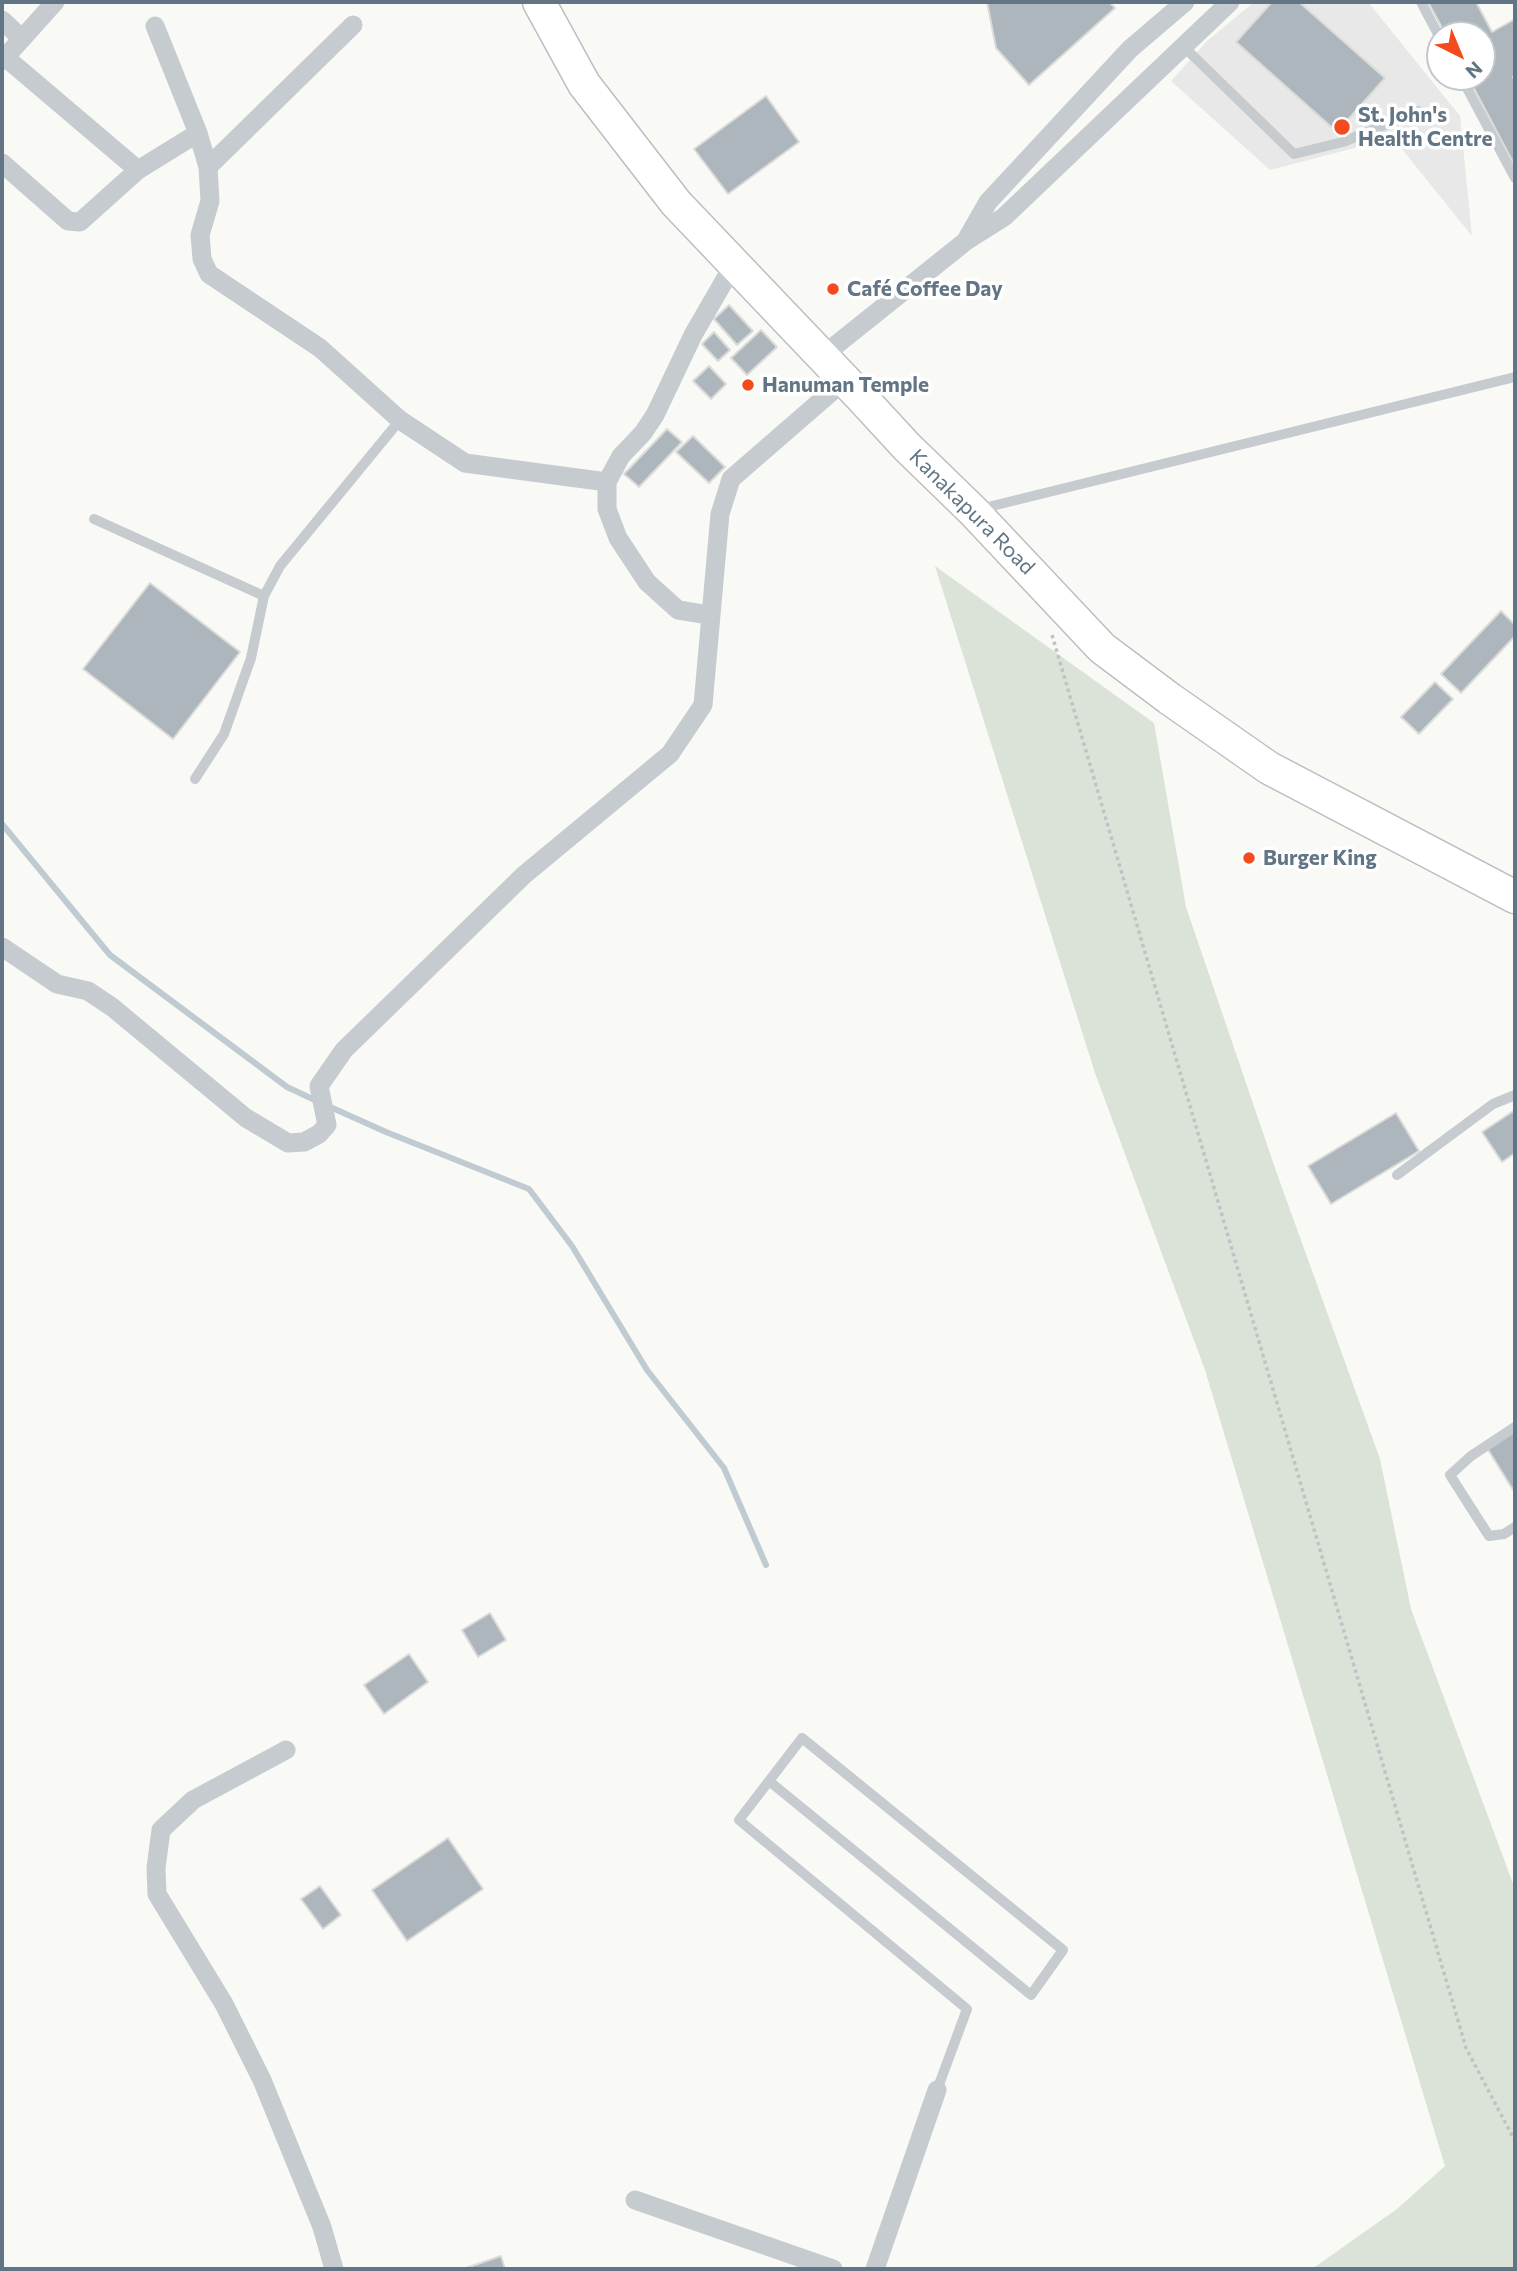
<!DOCTYPE html>
<html>
<head>
<meta charset="utf-8">
<style>
	body { margin:0 }
	#map { position:relative; width:1517px; height:2271px; overflow:hidden; background:#f9f9f6; font-family:Commissioner,sans-serif }
	canvas { display:block }
	.frame { position:absolute; inset:0; border:4px solid #617584; pointer-events:none }
	.north { position:absolute; left:1426px; top:21px; width:70px; height:70px; box-sizing:border-box; background:#fff; border:2px solid #c0c8ce; border-radius:50%; rotate:137deg; font-size:19px; font-weight:700; line-height:28px; text-align:center; color:#617584 }
	.north::after { content:''; display:block; margin:auto; width:24px; height:32px; background:#f34b1d; clip-path:polygon(50% 0,100% 100%,50% 72%,0 100%) }
</style>
</head>
<body>
<div id="map">
<canvas width="1517" height="2271"></canvas>
<div class="frame"></div>
<div class="north">N</div>
</div>
<script>
const g = document.querySelector('canvas').getContext('2d');
g.lineJoin = 'round';
function fill(path, color) { g.fillStyle = color; g.fill(path, 'evenodd'); }
const toPath = rows => new Path2D(rows.map(r => 'M' + r).join(''));
function trace(path, color, width, dash) { g.strokeStyle = color; g.lineWidth = width; g.lineCap = dash ? 'butt' : 'round'; g.setLineDash(dash || []); g.stroke(path); }
function drawText(font, color, halo, rows, align = 'center') {
  g.font = font + ' Commissioner,sans-serif'; g.lineWidth = 7; g.setLineDash([]); g.textBaseline = 'middle'; g.strokeStyle = halo; g.fillStyle = color; for (const [text, x, y, turn = 0] of rows) {
    g.save(); g.translate(x, y); g.rotate((+turn || 0) * Math.PI / 180); g.textAlign = isNaN(turn) ? turn : align; if (halo) g.strokeText(text, 0, 0); g.fillText(text, 0, 0); g.restore();
  }
}
fill(toPath([
	[1254,2,1368,2,1460,116,1472,236,1393,138,1270,170,1171,81,1206,42]
]), '#e7e8e7');
fill(toPath([
	[935,566,1154,723,1186,907,1276,1171,1380,1459,1411,1609,1515,1889,1515,2269,1312,2269,1397,2209,1445,2166,1205,1370,1095,1073]
]), '#dbe2d7');
trace(toPath([
	[2,824,110,955,287,1087,319,1102],
	[328,1106,386,1132,529,1189,572,1246,647,1370,724,1468,766,1565]
]), '#bfcbd0', 6);
const building = toPath([
	[987,2,1109,2,1115,8,1029,85,996,48,987,2],
	[1272,2,1299,2,1385,78,1337,132,1236,42,1272,2],
	[1428,2,1476,2,1492,32,1515,19,1515,76,1513,77,1515,81,1515,166,1468,77,1482,77,1482,35,1446,35,1428,2],
	[766,96,799,142,728,194,694,149,766,96],
	[729,305,753,331,737,345,714,319,729,305],
	[761,330,777,347,747,375,731,358,761,330],
	[714,332,730,350,718,361,702,344,714,332],
	[709,366,726,384,711,399,693,381,709,366],
	[667,429,682,442,639,487,624,474,667,429],
	[693,436,725,467,709,483,676,452,693,436],
	[150,583,240,652,173,739,83,669,150,583],
	[1501,611,1515,625,1515,636,1461,693,1441,674,1501,611],
	[1435,682,1453,699,1419,734,1401,717,1435,682],
	[1515,1110,1515,1153,1502,1162,1482,1132,1515,1110],
	[1396,1113,1419,1151,1331,1204,1308,1166,1396,1113],
	[1515,1429,1515,1493,1487,1448,1515,1429],
	[490,1613,506,1640,478,1657,462,1630,490,1613],
	[409,1654,428,1682,384,1714,364,1685,409,1654],
	[448,1838,483,1889,407,1941,372,1890,448,1838],
	[320,1886,341,1915,323,1929,301,1899,320,1886],
	[501,2256,505,2269,463,2269,501,2256]
]);
fill(building, '#acb6bc');
trace(building, '#dbdbd9', 2);
const trunk = toPath([
	[539,2,584,84,676,203,860,396,907,447,973,511,1102,648,1170,699,1269,768,1515,897]
]);
trace(trunk, '#bbbfc2', 35);
trace(toPath([
	[1052,635,1466,2048,1515,2141]
]), '#c0c3c5', 3.5, [3.5, 3.5]);
trace(toPath([
	[1421,2,1440,38],
	[1183,46,1294,154,1343,142,1419,111],
	[1461,77,1515,178],
	[980,509,1515,377],
	[94,519,264,596],
	[195,779,224,734,251,658,264,596,280,566,400,420],
	[1397,1175,1493,1104,1515,1095],
	[1515,1427,1471,1456,1450,1475,1489,1536,1504,1534,1515,1527],
	[769,1781,1031,1995,1063,1950,802,1738,769,1781,739,1820,967,2009,937,2090]
]), '#c6cbcf', 10);
trace(toPath([
	[2,20,22,39],
	[155,26,198,133,208,167,210,201,200,235,202,259,209,274,320,348,400,420,465,463,607,482],
	[5,57,138,170],
	[2,61,55,2],
	[2,163,68,221,80,222,138,170,198,133],
	[208,167,353,25],
	[968,237,988,202,1130,49,1185,2],
	[821,357,966,241,1004,217,1230,2],
	[709,615,678,610,647,582,618,538,607,509,607,482,621,456,643,433,655,415,693,335,734,264],
	[2,947,57,984,88,991,112,1007,246,1118,288,1143,304,1142,319,1134,327,1125,319,1086,344,1050,524,875,670,754,703,705,720,514,731,479,845,380],
	[286,1750,193,1800,161,1830,156,1868,157,1894,224,2004,262,2080,322,2227,334,2269],
	[635,2200,833,2269],
	[875,2269,937,2090]
]), '#c6cbcf', 19);
trace(trunk, '#fff', 32);
for (const [x, y, r, color] of [
	[1342,127,9,"#f34b1d"],
	[833,289,7,"#f34b1d"],
	[748,385,7,"#f34b1d"],
	[1249,858,7,"#f34b1d"]
]) { const dot = new Path2D(); dot.arc(x, y, r, 0, 2 * Math.PI); g.fillStyle = color; g.fill(dot); trace(dot, '#fff', 2.5); }
drawText('bold 21px', '#617584', '#fff', [
	["St. John's",1358,115],
	["Health Centre",1358,139],
	["Café Coffee Day",847,289],
	["Hanuman Temple",762,385],
	["Burger King",1263,858]
], 'left');
drawText('21px', '#617584', '#fff', [
	["Kanakapura Road",972,512,45]
]);
</script>
</body>
</html>
